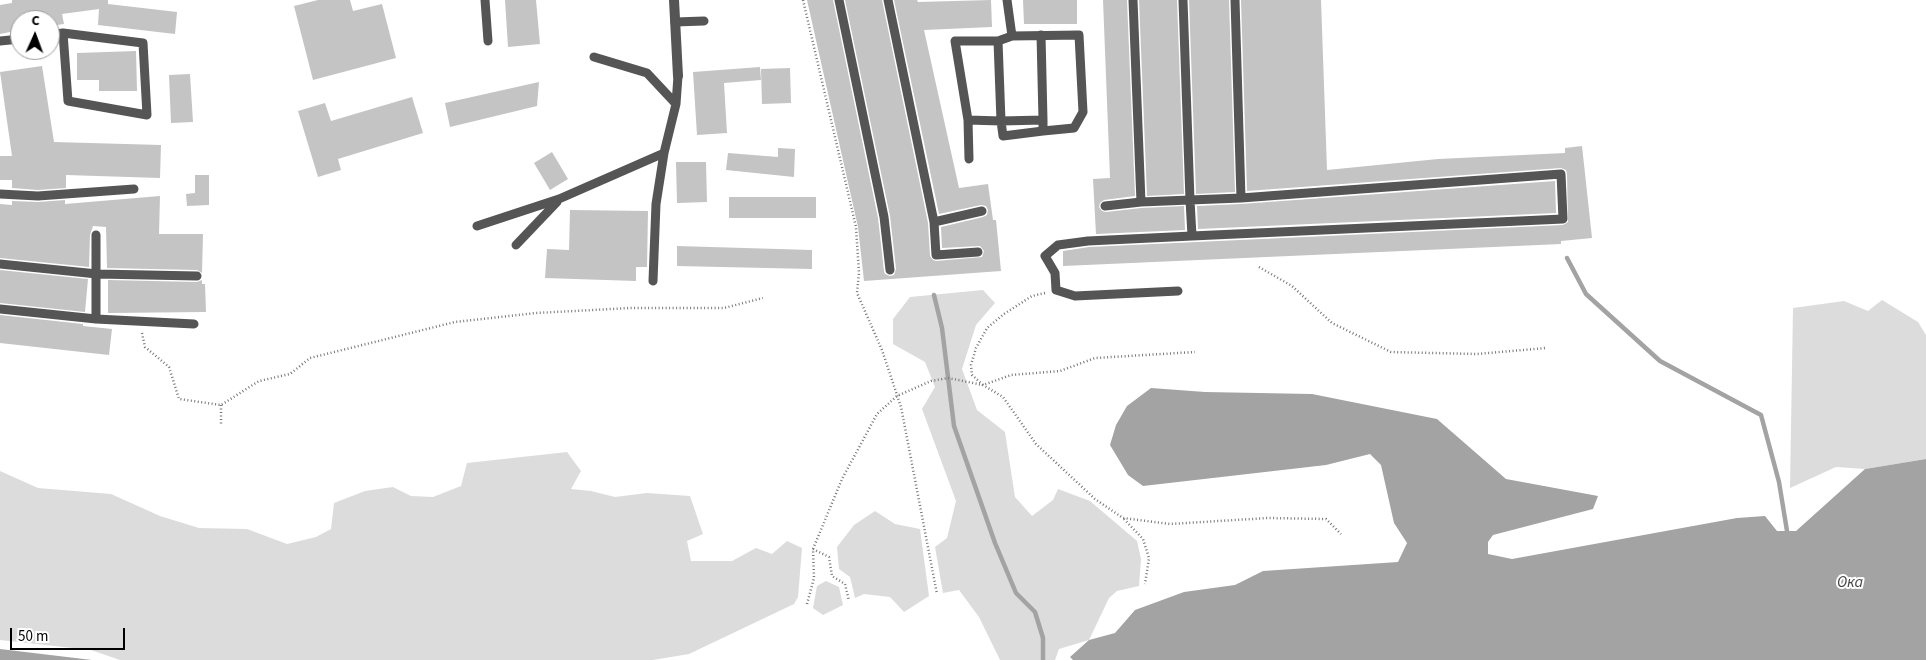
<!DOCTYPE html>
<html>
<head>
<meta charset="utf-8">
<style>
	body { margin:0 }
	#map { position:relative; width:1926px; height:660px; overflow:hidden; background:#fff; font-family:"Source Sans 3",sans-serif }
	canvas { display:block }
	.north { position:absolute; left:10px; top:10px; width:50px; height:50px; box-sizing:border-box; background:#fff; border:1px solid #999; border-radius:50%; rotate:2deg; font-size:14px; font-weight:700; line-height:20px; text-align:center; color:#000 }
	.north::after { content:''; display:block; margin:auto; width:18px; height:22px; background:#000; clip-path:polygon(50% 0,100% 100%,50% 72%,0 100%) }
	.scale { position:absolute; left:10px; top:628px; width:115px; height:22px; box-sizing:border-box; border:2px solid #000; border-top:0; padding-left:6px; font-size:15px; line-height:18px; white-space:nowrap; color:#000; -webkit-text-stroke:4px #fff; paint-order:stroke }
</style>
</head>
<body>
<div id="map">
<canvas width="1926" height="660"></canvas>
<div class="north">С</div>
<div class="scale">50 m</div>
</div>
<script>
const g = document.querySelector('canvas').getContext('2d');
g.lineJoin = 'round';
function fill(path, color) { g.fillStyle = color; g.fill(path, 'evenodd'); }
const toPath = rows => new Path2D(rows.map(r => 'M' + r).join(''));
function trace(path, color, width, dash) { g.strokeStyle = color; g.lineWidth = width; g.lineCap = dash ? 'butt' : 'round'; g.setLineDash(dash || []); g.stroke(path); }
function drawText(font, color, halo, rows, align = 'center') {
  g.font = font + ' "Source Sans 3",sans-serif'; g.lineWidth = 4; g.setLineDash([]); g.textBaseline = 'middle'; g.strokeStyle = halo; g.fillStyle = color; for (const [text, x, y, turn = 0] of rows) {
    g.save(); g.translate(x, y); g.rotate((+turn || 0) * Math.PI / 180); g.textAlign = isNaN(turn) ? turn : align; if (halo) g.strokeText(text, 0, 0); g.fillText(text, 0, 0); g.restore();
  }
}
fill(toPath([
	[983,290,995,303,976,325,962,369,977,410,1005,432,1015,497,1032,516,1053,500,1058,489,1090,501,1137,541,1141,559,1139,586,1117,591,1109,598,1089,640,1059,649,1055,660,1000,660,979,617,959,590,943,593,935,547,947,538,956,501,922,409,935,387,925,362,893,344,893,319,910,297],
	[1882,300,1918,322,1926,335,1926,459,1865,469,1836,467,1790,488,1793,308,1844,301,1868,311],
	[567,452,581,471,571,489,591,491,615,497,647,493,690,496,703,534,687,541,691,561,732,561,756,548,772,554,787,541,802,548,798,597,794,604,689,654,653,660,120,660,91,650,0,640,0,471,38,488,111,494,160,516,199,528,247,529,287,544,316,537,331,529,334,503,365,491,393,487,411,496,433,497,461,486,467,463],
	[875,511,895,524,920,529,929,596,904,612,890,597,864,594,855,598,850,577,839,569,837,547,854,525],
	[826,581,839,587,843,605,823,615,813,608,817,586]
]), '#dcdcdc');
fill(toPath([
	[1151,388,1205,392,1312,394,1437,419,1506,479,1598,496,1593,509,1493,535,1488,542,1488,554,1512,559,1737,518,1765,516,1777,531,1796,531,1865,469,1926,459,1926,660,1073,660,1070,657,1089,640,1115,633,1135,610,1184,592,1235,585,1263,571,1398,562,1407,543,1394,523,1381,465,1370,454,1326,465,1143,486,1128,475,1110,445,1116,425,1127,406],
	[0,649,92,660,93,660,0,660]
]), '#a3a3a3');
trace(toPath([
	[1567,258,1586,294,1660,361,1761,415,1779,482,1787,531],
	[934,295,942,328,954,426,995,543,1016,593,1035,612,1043,638,1043,660]
]), '#a3a3a3', 4.5);
fill(toPath([
	[12,0,108,0,108,4,177,12,175,34,98,25,99,9,62,14,64,24,50,26,50,20,20,20,20,30,0,34,0,5,12,3],
	[318,0,350,0,353,11,382,4,396,58,313,80,294,6],
	[505,0,536,0,540,44,508,47],
	[807,0,833,0,878,218,884,271,885,274,890,276,894,275,896,269,890,216,845,0,882,0,928,223,930,256,933,260,936,261,982,257,984,251,980,246,942,248,941,227,983,217,987,215,988,210,986,206,981,205,939,214,894,0,917,0,918,2,991,0,992,27,924,30,959,188,988,184,993,220,996,220,1001,271,864,281,858,227],
	[1023,0,1077,0,1077,24,1024,24],
	[1103,0,1127,0,1135,196,1104,200,1100,203,1099,207,1102,211,1106,212,1141,208,1184,206,1185,230,1096,234,1093,179,1110,178],
	[1139,0,1177,0,1184,194,1147,196],
	[1189,0,1229,0,1235,192,1196,194],
	[1241,0,1321,0,1327,170,1438,159,1565,153,1565,148,1582,146,1592,238,1561,241,1561,244,1063,266,1063,251,1089,247,1563,225,1568,222,1567,174,1566,170,1561,168,1247,191],
	[136,51,137,91,99,91,99,80,77,80,77,53],
	[42,66,54,142,161,145,160,178,66,175,66,188,38,190,12,188,12,180,0,180,0,156,12,156,0,72],
	[760,67,761,80,724,83,727,133,697,135,693,72],
	[790,68,791,103,762,104,761,69],
	[190,74,193,122,171,123,169,75],
	[539,82,537,106,450,127,445,103],
	[412,97,423,133,338,159,341,170,318,177,298,111,325,103,331,121],
	[778,148,795,149,794,177,726,170,728,153,778,157],
	[552,152,568,179,550,190,534,163],
	[676,162,706,162,707,202,677,203],
	[195,175,209,175,209,205,187,206,186,194,195,193],
	[1555,181,1556,213,1198,229,1197,206,1241,204],
	[160,196,159,234,203,234,202,273,197,270,107,268,106,227,93,226,90,235,89,267,0,258,0,204,12,205,12,201,38,202,65,200,65,204],
	[729,197,816,197,816,218,729,218],
	[570,210,648,211,647,267,636,267,636,281,545,278,547,249,569,250],
	[677,246,812,250,812,269,677,266],
	[0,270,88,279,85,312,0,303],
	[108,280,197,282,202,280,202,284,205,284,206,312,108,313],
	[0,315,83,324,83,326,112,329,109,355,0,343]
]), '#c4c4c4');
trace(toPath([
	[803,0,856,227,859,273,857,293,882,350,901,407,937,594],
	[1259,267,1292,286,1332,323,1391,352,1477,354,1546,348],
	[1045,293,1032,296,1004,314,987,328,976,348,971,365,972,375,983,385,1011,375,1060,371,1095,358,1195,352],
	[142,333,145,347,169,367,179,399,221,405,259,381,290,374,310,358,455,322,536,313,630,308,724,308,763,298],
	[221,405,221,424],
	[1124,519,1143,539,1149,558,1145,584],
	[813,549,829,557,832,576,845,584,849,601],
	[807,604,814,578,813,549,842,479,877,414,897,396,931,381,948,378,983,385,1003,397,1036,444,1095,499,1123,518,1170,524,1268,518,1326,519,1341,534]
]), '#777', 2.5, [1, 2.5]);
trace(toPath([
	[485,0,488,41],
	[839,0,884,217,890,270],
	[888,0,934,222],
	[1183,0,1190,200,1241,198,1561,174,1563,219,1192,236],
	[1235,0,1241,198],
	[675,22,704,21],
	[50,35,63,33,143,43,147,115,68,101,63,33],
	[1041,35,1043,120],
	[1012,36,1079,35,1083,112,1074,128,1043,131],
	[0,41,20,39],
	[594,57,647,73,676,104],
	[968,120,1001,121,1043,120,1043,131,1003,136,1001,121,998,41],
	[969,159,968,120,955,41,998,41,1012,36,1007,0],
	[0,194,38,196,134,189],
	[1141,202,1190,200,1192,236,1088,241,1058,245,1045,256,1055,273,1056,290,1075,296,1178,291],
	[1105,206,1141,202,1133,0],
	[477,226,559,199,664,153,676,104,678,76],
	[516,245,557,202],
	[978,252,936,255,934,222,982,211],
	[0,264,97,274,197,276],
	[653,281,656,204,664,153],
	[0,309,96,319,96,235],
	[96,319,194,324]
]), '#555', 9);
trace(toPath([
	[674,0,678,76]
]), '#555', 10);
drawText('italic 16px', '#444', '#fff', [
	["Ока",1850,583]
]);
</script>
</body>
</html>
